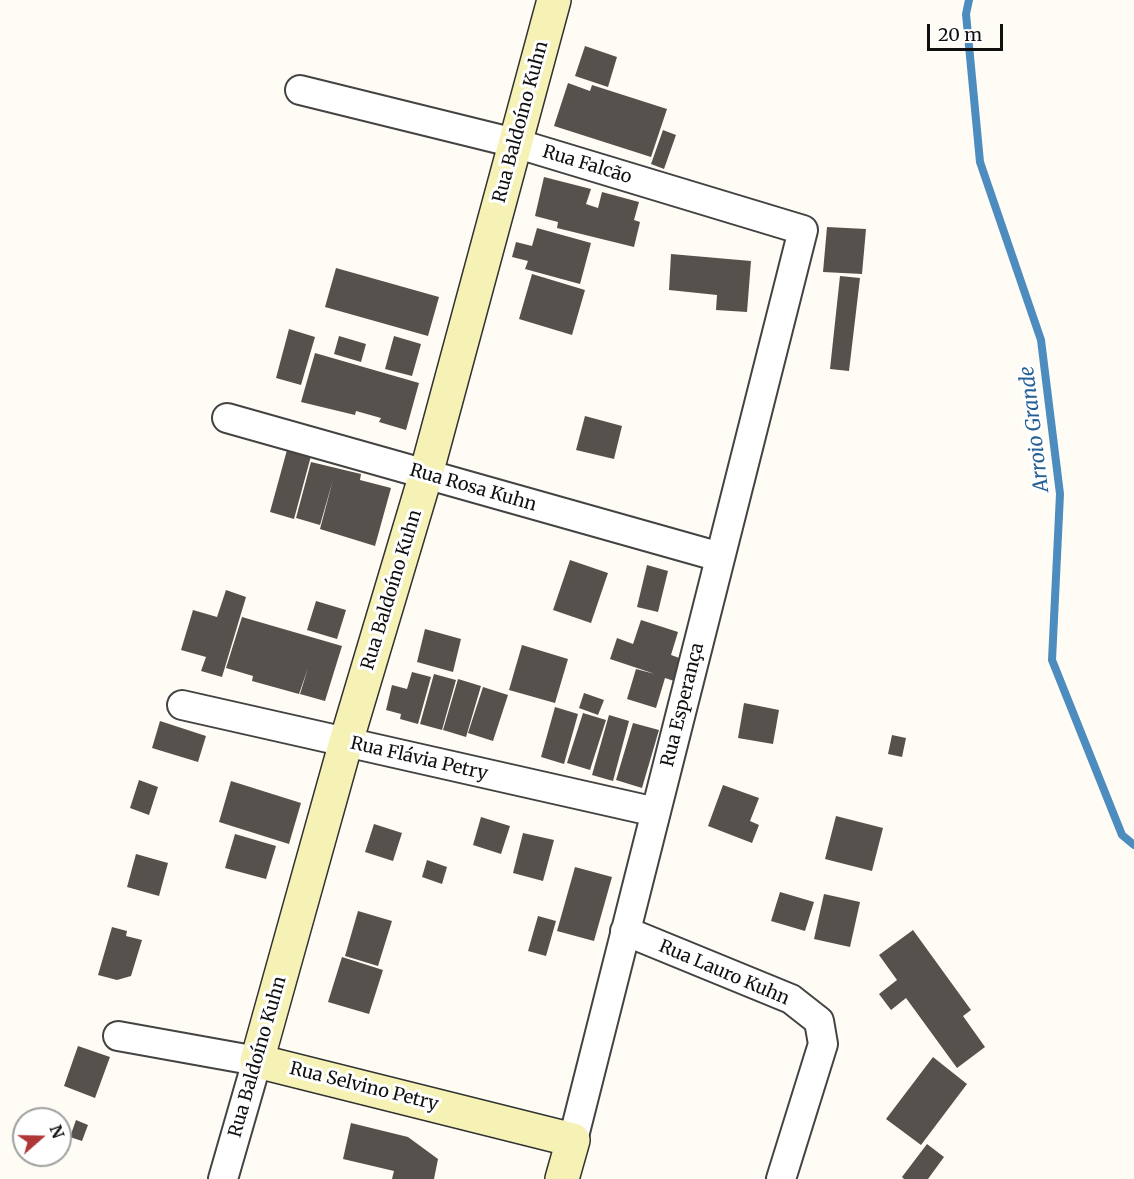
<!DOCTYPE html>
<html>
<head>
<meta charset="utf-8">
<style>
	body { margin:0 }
	#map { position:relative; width:1134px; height:1179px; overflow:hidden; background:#fefcf4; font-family:Merriweather,serif }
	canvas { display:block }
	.north { position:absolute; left:12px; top:1107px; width:60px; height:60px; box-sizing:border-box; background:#fff; border:2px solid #9f9f9f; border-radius:50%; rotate:70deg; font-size:16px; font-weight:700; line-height:24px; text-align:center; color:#101010 }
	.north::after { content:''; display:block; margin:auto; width:21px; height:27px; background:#b03737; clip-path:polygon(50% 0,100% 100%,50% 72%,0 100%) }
	.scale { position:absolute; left:927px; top:24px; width:76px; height:27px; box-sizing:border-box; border:3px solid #101010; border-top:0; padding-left:8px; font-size:18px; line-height:21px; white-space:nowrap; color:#101010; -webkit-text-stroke:4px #fff; paint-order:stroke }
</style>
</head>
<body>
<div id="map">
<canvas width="1134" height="1179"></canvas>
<div class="north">N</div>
<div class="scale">20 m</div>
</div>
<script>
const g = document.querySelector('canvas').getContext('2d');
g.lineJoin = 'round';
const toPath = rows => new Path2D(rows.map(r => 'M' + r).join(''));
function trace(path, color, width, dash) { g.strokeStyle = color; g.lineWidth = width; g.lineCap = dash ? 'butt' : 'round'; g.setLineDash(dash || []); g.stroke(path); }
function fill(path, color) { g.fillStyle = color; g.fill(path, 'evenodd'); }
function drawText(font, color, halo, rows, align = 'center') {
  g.font = font + ' Merriweather,serif'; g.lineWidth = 6; g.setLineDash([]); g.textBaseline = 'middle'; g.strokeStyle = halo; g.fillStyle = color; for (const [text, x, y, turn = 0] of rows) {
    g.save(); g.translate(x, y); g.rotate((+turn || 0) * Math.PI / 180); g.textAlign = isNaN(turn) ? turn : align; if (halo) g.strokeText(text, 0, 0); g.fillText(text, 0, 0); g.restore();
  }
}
trace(toPath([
	[969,0,966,14,980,162,1041,340,1060,494,1052,660,1122,835,1134,845]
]), '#4d8cbe', 8);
fill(toPath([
	[585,46,617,57,608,87,575,76],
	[568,83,590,91,592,85,667,109,651,157,554,126],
	[663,130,676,135,664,169,651,164],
	[544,177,591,189,586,204,598,208,602,192,639,202,634,220,640,222,634,247,557,228,558,222,535,216],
	[827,227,866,229,862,274,823,272],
	[537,228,591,243,580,284,525,269,528,261,512,257,516,242,532,246],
	[671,254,751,261,747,312,716,310,717,295,669,290],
	[336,268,439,297,428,336,325,307],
	[532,274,585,290,572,335,519,319],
	[840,276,860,278,849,371,830,369],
	[289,329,315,337,301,385,276,378],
	[339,336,366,344,361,362,334,354],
	[394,336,421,344,412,376,385,369],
	[315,353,419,383,406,430,379,422,381,418,356,411,355,415,301,402],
	[585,416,622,426,614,459,576,450],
	[287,450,311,456,294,519,270,512],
	[311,462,361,474,360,480,391,488,375,546,320,529,333,480,320,525,296,518],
	[570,560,608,573,591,623,553,610],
	[647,565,668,571,658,612,637,607],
	[226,590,246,597,222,677,201,671,206,657,181,650,193,610,217,617],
	[316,601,346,610,337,639,307,630],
	[242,617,342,646,325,701,300,694,308,668,299,694,252,681,253,676,226,668],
	[641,620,678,632,671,655,685,660,677,682,665,678,656,708,627,699,636,669,655,674,610,659,617,638,633,644],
	[425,629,461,639,453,672,417,662],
	[522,645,568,659,555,703,509,690],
	[412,672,431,677,418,724,400,719,401,714,386,710,392,685,407,689],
	[434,674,456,680,442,730,420,724],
	[458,679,481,686,466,737,443,730],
	[483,687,508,695,493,741,468,733],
	[584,693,604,700,598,715,579,708],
	[744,703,779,710,773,744,738,738],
	[555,707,578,714,564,764,541,757],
	[583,713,606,720,590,770,567,763],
	[609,715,629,721,613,781,592,775],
	[160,721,206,736,198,762,152,748],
	[633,723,659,730,642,788,616,780],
	[892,735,906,738,902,757,888,754],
	[139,780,158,787,149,815,130,808],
	[231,781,301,803,289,844,219,822],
	[723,785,759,798,750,821,759,825,752,843,708,826],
	[836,816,883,828,872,871,825,859],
	[481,817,510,826,501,854,473,845],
	[374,824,402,833,393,861,365,852],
	[523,833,554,840,543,881,513,873],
	[235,834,276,846,266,879,225,868],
	[136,854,168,863,159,896,127,887],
	[427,860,447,867,442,884,422,877],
	[575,867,612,877,594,941,557,931],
	[780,892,814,902,805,931,771,921],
	[824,894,860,902,850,947,814,939],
	[358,911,392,921,378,966,345,956],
	[538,916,556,921,546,956,528,951],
	[112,927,127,931,126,936,142,940,131,976,117,980,98,975],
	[913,930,971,1010,963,1016,985,1047,957,1068,906,998,891,1010,879,994,897,980,879,955],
	[342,957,383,970,369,1014,328,1002],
	[78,1046,110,1057,95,1098,64,1086],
	[933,1057,967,1084,921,1145,886,1119],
	[76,1120,88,1125,82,1141,70,1137],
	[351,1123,408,1137,438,1159,434,1179,392,1179,394,1171,343,1159],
	[927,1144,944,1157,928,1179,904,1179,902,1177]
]), '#57514d');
const street = toPath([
	[300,90,515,143,803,230,573,1140],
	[227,418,720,557],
	[182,705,656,812],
	[625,931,791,999,819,1021,823,1044,781,1179],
	[118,1036,257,1061,223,1179]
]);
const secondary = toPath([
	[554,0,426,474,346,742,257,1061,573,1140,562,1179]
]);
trace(street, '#434343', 32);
trace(secondary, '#323232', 36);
trace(street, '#fff', 28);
trace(secondary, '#f6f2b6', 33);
drawText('18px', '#101010', '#fff', [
	["Rua Baldoíno Kuhn",521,122,-75],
	["Rua Falcão",587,165,17],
	["Rua Rosa Kuhn",473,488,16],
	["Rua Baldoíno Kuhn",392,590,-73],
	["Rua Esperança",683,705,-76],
	["Rua Flávia Petry",419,759,13],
	["Rua Lauro Kuhn",724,973,23],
	["Rua Baldoíno Kuhn",258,1057,-74],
	["Rua Selvino Petry",364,1087,14]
]);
drawText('italic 20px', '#265f94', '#fff', [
	["Arroio Grande",1035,429,-97]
]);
</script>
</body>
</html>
